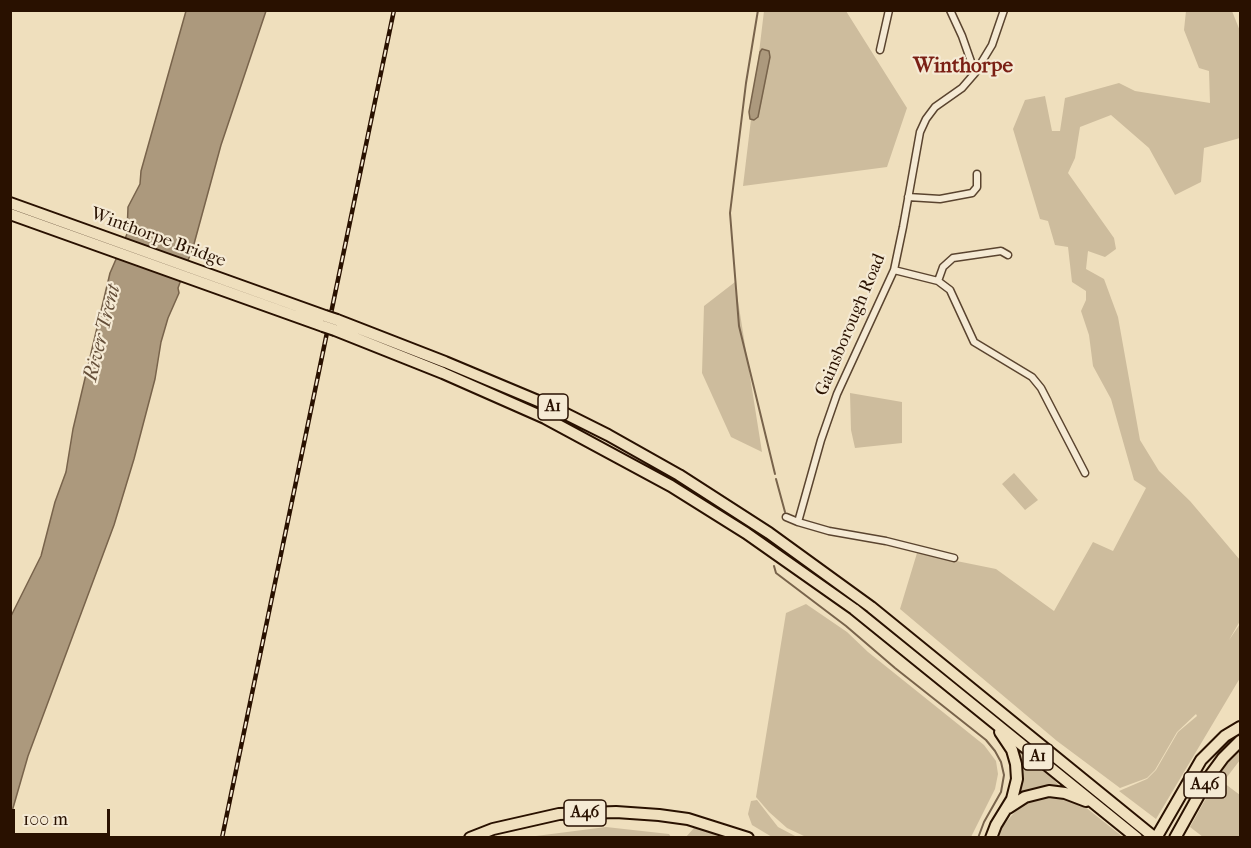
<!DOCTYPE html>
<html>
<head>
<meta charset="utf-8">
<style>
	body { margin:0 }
	#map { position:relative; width:1251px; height:848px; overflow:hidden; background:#efdfbd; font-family:"IM FELL French Canon",serif }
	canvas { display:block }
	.frame { position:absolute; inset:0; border:12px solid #291100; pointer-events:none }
	.scale { position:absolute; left:12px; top:809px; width:98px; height:27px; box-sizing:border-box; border:3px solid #291100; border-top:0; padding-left:8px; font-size:18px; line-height:21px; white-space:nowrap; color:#291100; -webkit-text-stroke:4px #f5ead4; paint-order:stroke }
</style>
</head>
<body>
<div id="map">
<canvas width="1251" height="848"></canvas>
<div class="frame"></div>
<div class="scale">100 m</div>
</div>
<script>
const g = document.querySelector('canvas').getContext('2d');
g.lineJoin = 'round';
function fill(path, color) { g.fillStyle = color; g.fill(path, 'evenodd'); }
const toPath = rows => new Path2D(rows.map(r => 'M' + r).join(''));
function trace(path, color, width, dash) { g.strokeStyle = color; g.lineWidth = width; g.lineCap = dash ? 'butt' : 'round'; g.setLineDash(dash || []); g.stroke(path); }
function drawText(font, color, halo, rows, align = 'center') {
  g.font = font + ' "IM FELL French Canon",serif'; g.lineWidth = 4.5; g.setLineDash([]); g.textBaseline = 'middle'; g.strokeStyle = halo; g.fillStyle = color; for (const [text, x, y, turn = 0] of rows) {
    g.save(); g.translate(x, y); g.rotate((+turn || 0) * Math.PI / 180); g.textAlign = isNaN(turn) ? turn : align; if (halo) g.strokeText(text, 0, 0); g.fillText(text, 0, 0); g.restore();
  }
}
fill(toPath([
	[764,11,846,11,907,108,887,167,743,186],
	[1186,11,1232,11,1240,31,1240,138,1204,148,1201,182,1175,195,1149,148,1111,115,1080,127,1075,158,1068,173,1114,238,1116,249,1105,257,1088,251,1086,269,1104,279,1118,317,1140,440,1159,471,1190,501,1240,560,1240,621,1229,640,1240,624,1240,678,1156,819,1119,791,1147,779,1156,770,1178,732,1197,716,1196,714,1177,732,1155,770,1147,778,1120,788,1057,741,900,609,917,553,996,569,1054,611,1093,542,1113,551,1146,488,1134,480,1111,399,1093,366,1089,335,1081,311,1086,300,1086,291,1072,282,1068,247,1055,245,1048,221,1040,219,1013,129,1025,100,1045,96,1052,131,1060,131,1065,98,1119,83,1135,91,1210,103,1209,71,1199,68,1184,30],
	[735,282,762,452,731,437,702,373,704,306],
	[850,393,902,402,902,443,855,448,851,430],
	[1014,473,1038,500,1025,510,1002,484],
	[806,604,847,632,868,652,984,745,996,761,998,774,995,789,971,837,806,837,787,828,769,812,756,797,786,613],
	[1014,743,1044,768,1061,788,1015,799],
	[1240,747,1240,760,1227,777,1222,771],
	[1220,780,1240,795,1240,837,1203,837,1190,827,1205,800],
	[1053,795,1075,801,1084,806,1123,837,997,838,1001,828,1019,807,1035,797],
	[757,800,778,827,797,837,772,837,752,825,748,814,751,801],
	[606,827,669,834,671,837,528,837],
	[694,828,729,837,685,838]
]), '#cdbc9d');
const water = toPath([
	[186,11,266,11,221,145,194,244,178,288,179,293,168,318,161,342,155,379,134,459,114,525,28,756,11,815,11,616,41,556,55,502,66,472,73,429,110,273,127,234,128,207,140,184,141,171,186,11],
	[762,49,769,51,770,57,758,117,754,120,750,119,749,112,760,52,762,49]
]);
fill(water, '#ac997d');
trace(water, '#78634b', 1.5);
trace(toPath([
	[758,10,746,83,730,213,739,326,775,474],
	[776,479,785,512],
	[774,566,776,573,846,626,895,668,986,740,995,751,1001,762,1004,775,1001,792,984,822,978,838]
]), '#78634b', 2);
const street = toPath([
	[950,10,962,36,975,73],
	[880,50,889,10],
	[908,197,940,199,972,193,977,187,977,174],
	[894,270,938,281,950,290,974,342,1032,377,1041,388,1085,473],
	[938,281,943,267,953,258,1001,251,1008,255],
	[786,517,798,522,821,440,837,394,894,270,903,227,920,132,926,119,935,107,962,88,975,73,992,45,1004,10],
	[798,522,829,531,886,541,954,558]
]);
const highway = toPath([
	[10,203,325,316],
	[10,214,323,326],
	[337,320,445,362,550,406,608,435,679,475,769,533,871,607,1155,838],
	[335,330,443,373,545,418,671,486,746,533,854,609,1137,838],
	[1008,808,1025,797,1049,791,1065,793,1086,801],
	[470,838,493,829,559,814,616,812,659,815,688,819,748,838],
	[991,838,996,825,1012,799,1017,779,1016,764,1012,750,1000,732],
	[1156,838,1201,760,1225,736,1240,727],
	[1175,838,1209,777,1223,758,1240,741]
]);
trace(street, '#5a442f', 9);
trace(highway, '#291100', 14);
trace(street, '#f5ead4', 6);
trace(highway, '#efdfbd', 10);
const rail = toPath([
	[222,838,394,10]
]);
trace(rail, '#291100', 4.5);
trace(rail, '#f5ead4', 2, [7]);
const highwayBridge = toPath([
	[325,316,337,320],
	[323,326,335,330]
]);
trace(highwayBridge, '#291100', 14, []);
trace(highwayBridge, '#efdfbd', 10);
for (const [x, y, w] of [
	[553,407,30],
	[1038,757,30],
	[1205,785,42],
	[585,813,42]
]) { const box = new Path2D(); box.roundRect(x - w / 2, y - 13, w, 26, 4.5); g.fillStyle = '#f5ead4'; g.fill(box); trace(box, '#291100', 1.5); }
drawText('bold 16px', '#291100', null, [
	["A1",553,407],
	["A1",1038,757],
	["A46",1205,785],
	["A46",585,813]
]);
drawText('18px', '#291100', '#f5ead4', [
	["Winthorpe Bridge",158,238,20],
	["Gainsborough Road",851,325,-67]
]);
drawText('italic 20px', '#644e38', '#f5ead4', [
	["River Trent",103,333,-76]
]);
drawText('bold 21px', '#7a1f14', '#f5ead4', [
	["Winthorpe",963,67]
]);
</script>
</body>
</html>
